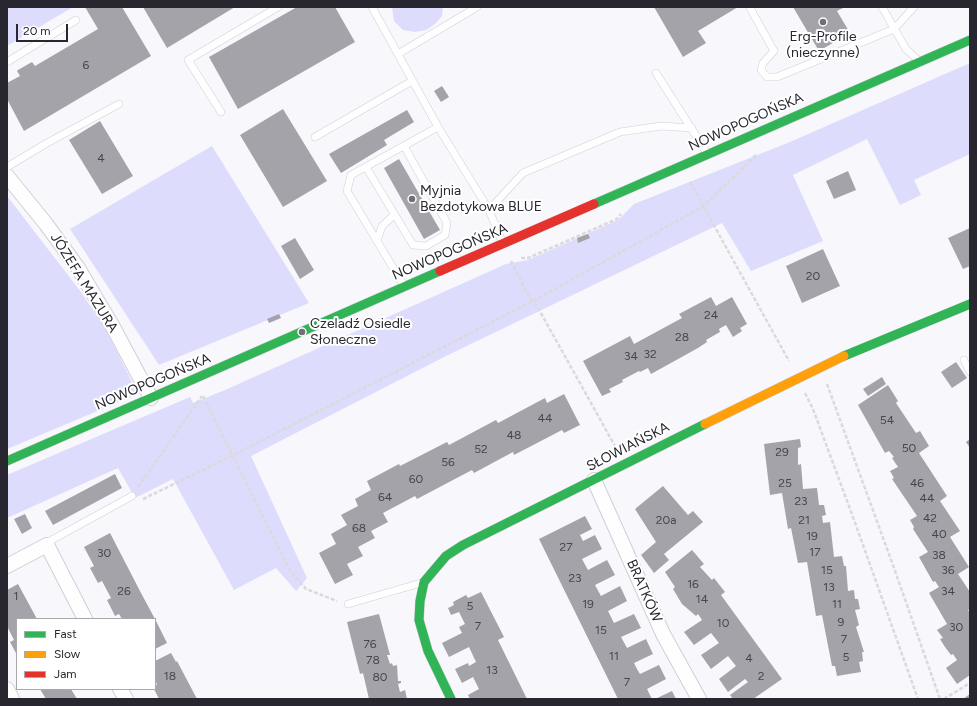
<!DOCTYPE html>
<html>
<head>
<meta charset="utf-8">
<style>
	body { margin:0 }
	#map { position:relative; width:977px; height:706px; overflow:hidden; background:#f7f7fc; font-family:Figtree,sans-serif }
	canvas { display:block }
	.frame { position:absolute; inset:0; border:8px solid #282730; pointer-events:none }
	.legend { position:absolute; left:16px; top:618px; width:140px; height:72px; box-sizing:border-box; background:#fff; border:1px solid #a9a9ac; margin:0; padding:5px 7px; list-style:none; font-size:12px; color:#282730 }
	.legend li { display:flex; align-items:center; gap:8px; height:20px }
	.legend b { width:20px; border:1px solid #a9a9ac }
	.scale { position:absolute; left:16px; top:24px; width:52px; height:18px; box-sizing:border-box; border:2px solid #282730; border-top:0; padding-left:5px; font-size:12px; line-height:14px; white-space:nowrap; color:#282730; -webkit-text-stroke:3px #fff; paint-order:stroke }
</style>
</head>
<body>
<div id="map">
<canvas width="977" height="706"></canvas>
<div class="frame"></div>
<ul class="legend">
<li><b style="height:5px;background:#30b455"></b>Fast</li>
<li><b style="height:5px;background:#ff9f0a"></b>Slow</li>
<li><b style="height:5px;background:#e5322d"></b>Jam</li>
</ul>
<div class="scale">20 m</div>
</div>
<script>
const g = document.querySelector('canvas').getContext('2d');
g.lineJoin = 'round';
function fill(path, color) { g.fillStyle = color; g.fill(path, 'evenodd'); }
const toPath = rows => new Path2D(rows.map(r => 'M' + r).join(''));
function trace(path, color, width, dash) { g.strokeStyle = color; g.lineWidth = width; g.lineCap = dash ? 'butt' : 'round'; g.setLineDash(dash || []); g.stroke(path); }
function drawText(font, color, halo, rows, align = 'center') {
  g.font = font + ' Figtree,sans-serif'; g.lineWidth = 4; g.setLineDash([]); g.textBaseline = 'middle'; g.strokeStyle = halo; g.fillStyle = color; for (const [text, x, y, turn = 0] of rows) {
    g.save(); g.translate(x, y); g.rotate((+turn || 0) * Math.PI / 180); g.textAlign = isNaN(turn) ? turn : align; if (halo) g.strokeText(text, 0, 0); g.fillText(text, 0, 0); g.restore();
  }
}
fill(toPath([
	[7,7,73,7,7,46],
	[392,7,443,7,442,16,435,24,426,30,415,32,403,30,394,21],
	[970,63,970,154,914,180,921,195,900,205,867,139,793,175,823,241,751,271,722,223,446,356,251,456,307,578,296,591,276,568,234,590,173,479,135,498,118,468,7,518,7,475,190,397,193,403,225,390,506,264,528,260,618,220,634,204,790,142],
	[212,146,309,303,159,365,70,229],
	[7,196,81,292,106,330,138,394,7,449]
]), '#dddcfd');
fill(toPath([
	[85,7,122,7,151,56,24,131,7,99,7,83,20,76,17,71,18,70,32,62,35,66,98,29],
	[143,7,235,7,167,48],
	[297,7,335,7,355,42,238,109,209,57],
	[654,7,738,7,698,31,706,43,683,57],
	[793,7,845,7,837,11,850,33,819,51],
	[442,86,449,97,441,102,434,91],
	[283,109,327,181,283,207,240,135],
	[407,110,414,122,384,140,387,145,341,173,329,154],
	[100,121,133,176,102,194,69,140],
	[399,159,440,230,424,239,384,168],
	[848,171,856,190,834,199,826,181],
	[970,228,970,266,963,269,948,238],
	[588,234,590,238,578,243,577,238],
	[295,238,314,270,300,279,281,246],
	[823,249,840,286,802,303,786,266],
	[711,297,716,306,732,297,747,324,740,328,742,331,733,337,726,325,719,329,720,332,706,340,707,342,698,348,651,374,648,368,640,372,639,371,622,380,623,382,609,389,611,392,602,396,583,361,630,336,634,344,682,318,679,314],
	[279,314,281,318,269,323,267,319],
	[956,362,967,378,952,388,941,372],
	[882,377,886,384,868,396,863,389],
	[888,385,898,401,896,403,916,433,920,431,929,446,919,453,947,496,940,501,960,531,950,537,969,567,958,574,970,592,970,609,968,610,970,613,970,675,957,684,946,668,957,660,953,654,951,655,945,647,940,639,943,638,937,630,947,624,929,593,939,587,935,581,933,582,919,557,928,552,913,529,914,527,910,520,917,516,892,479,894,478,890,471,898,467,892,458,894,457,889,451,885,453,858,405],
	[564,394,580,425,564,433,562,430,514,455,513,452,474,473,472,470,417,499,415,496,383,513,388,522,371,531,375,538,358,547,363,556,347,564,353,575,335,584,319,553,336,544,331,534,347,525,341,515,358,506,355,499,371,490,367,481,399,464,400,466,447,442,449,445,496,420,498,423,545,398,547,403],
	[800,439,801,447,798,448,798,465,801,464,803,489,817,488,819,505,824,505,826,515,822,516,823,523,830,522,834,557,842,556,844,566,846,566,848,591,854,590,855,599,858,599,860,609,855,610,859,625,856,627,864,652,862,652,863,661,859,662,861,672,837,676,835,666,832,666,822,615,816,616,807,562,798,563,791,528,788,529,782,493,770,495,764,444],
	[970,439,970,448,966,442],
	[115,474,122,488,53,525,45,511],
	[663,486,688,515,693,511,703,522,664,554,669,560,654,573,641,555,656,542,635,509],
	[25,514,32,528,22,534,14,519],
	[585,516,592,529,580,535,583,541,595,535,602,549,582,559,588,570,607,560,615,575,595,585,601,596,620,586,627,601,608,611,614,623,634,614,641,628,621,637,627,648,646,639,653,654,634,663,637,669,640,674,659,665,666,679,647,689,652,699,618,699,539,539],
	[110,533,141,593,155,619,122,619,119,614,115,616,107,600,111,598,102,581,98,583,90,568,94,566,84,547],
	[692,550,704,564,700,567,712,580,714,578,725,592,721,595,782,679,753,699,733,699,730,695,748,682,745,679,728,692,719,679,736,666,728,656,711,669,701,655,719,643,711,633,694,645,684,632,702,620,698,614,696,616,682,604,673,589,675,587,665,572],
	[18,584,37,619,17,619,17,655,10,642,14,640,7,626,7,590],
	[481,592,504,637,498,640,527,699,470,699,468,695,479,689,473,677,462,683,455,669,468,663,469,666,476,662,469,647,449,657,442,643,462,633,459,627,465,624,459,612,451,615,448,608,454,605,453,602,466,595,468,598],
	[379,614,390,655,387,655,390,664,392,663,393,666,397,665,398,681,401,681,401,683,398,684,400,692,405,690,407,699,369,699,363,673,360,674,347,622],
	[155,619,167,643,155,649],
	[171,653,176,662,177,661,197,699,159,699,154,689,157,684,155,681,155,661],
	[40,689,71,689,77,699,46,699],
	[672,691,676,699,655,699],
	[970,694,970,699,963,699]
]), '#a4a3aa');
const lane = toPath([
	[372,7,438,127,489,210,503,244],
	[882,7,906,49,918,60],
	[750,8,774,51,763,63,761,70,767,77,777,77,894,29,914,7],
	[398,54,477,7],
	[7,62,76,20],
	[656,73,707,153],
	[221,112,188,60,278,7],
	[315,137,412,81],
	[7,167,47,143,119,104],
	[366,167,413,245,426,246,445,235,447,223,404,146],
	[489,210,523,173,620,132,661,126,692,128],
	[377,241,382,226,394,215],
	[404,286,347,191,351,175,438,127],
	[964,360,970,372],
	[47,545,48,542,132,496],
	[348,604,421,583]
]);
const street = toPath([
	[7,176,46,224,78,268,113,327,151,398],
	[594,480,663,634,699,699],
	[7,566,47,545,85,619],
	[7,689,12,699],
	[120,689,126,699]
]);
const fast = toPath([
	[594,204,970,40],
	[844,356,970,304],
	[7,461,440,271],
	[451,699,428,651,419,620,420,601,424,582,446,556,463,545,705,424]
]);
const slow = toPath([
	[705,424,844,356]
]);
const jam = toPath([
	[440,271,594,204]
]);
trace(lane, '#cfcfd6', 8);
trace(street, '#cfcfd6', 16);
trace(fast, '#cfcfd6', 10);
trace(slow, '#cfcfd6', 10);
trace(jam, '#cfcfd6', 10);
trace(toPath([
	[690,182,789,361],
	[521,258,528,258,544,251,617,219,621,214],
	[511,261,528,295,537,306,616,448],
	[827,384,894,568,940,699],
	[805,393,813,409,853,517,918,699],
	[203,396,289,569,306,589,337,601],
	[138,487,202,396],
	[143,499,232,456,533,301,704,206,757,154],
	[944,699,970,683]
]), '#dadadc', 2.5, [4, 2]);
trace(lane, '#fefeff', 7);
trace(street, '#fefeff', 14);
trace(fast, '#30b455', 9);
trace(slow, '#ff9f0a', 9);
trace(jam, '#e5322d', 9);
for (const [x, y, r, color] of [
	[823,22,4,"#707077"],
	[412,199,4,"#707077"],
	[302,332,4,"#707077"]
]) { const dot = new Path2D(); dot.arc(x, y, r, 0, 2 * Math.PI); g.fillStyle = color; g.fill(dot); trace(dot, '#fff', 1.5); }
drawText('12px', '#47464e', null, [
	["6",86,65],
	["4",101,158],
	["20",813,276],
	["24",711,315],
	["28",682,337],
	["32",650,354],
	["34",631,356],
	["44",545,418],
	["54",887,420],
	["48",514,435],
	["50",909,448],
	["52",481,449],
	["29",782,452],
	["56",448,462],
	["60",416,479],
	["25",785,483],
	["46",917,483],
	["64",385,497],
	["44",927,498],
	["23",801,501],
	["42",930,518],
	["20a",666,520],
	["21",804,520],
	["68",359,528],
	["40",939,534],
	["19",812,536],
	["27",566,547],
	["17",815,552],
	["30",104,553],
	["38",939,555],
	["15",827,570],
	["36",948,570],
	["23",575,578],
	["16",693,584],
	["13",829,587],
	["26",124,591],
	["34",948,591],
	["1",16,596],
	["14",702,599],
	["19",588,604],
	["11",837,604],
	["5",470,606],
	["9",841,622],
	["10",723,623],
	["7",478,626],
	["30",956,627],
	["15",601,630],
	["7",844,639],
	["76",370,644],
	["11",614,656],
	["5",846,657],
	["4",749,658],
	["78",373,660],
	["13",492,670],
	["18",170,676],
	["2",761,676],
	["80",380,677],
	["7",627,682]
]);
drawText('14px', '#282730', '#fff', [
	["Erg-Profile",823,37,"center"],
	["(nieczynne)",823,53,"center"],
	["Myjnia",420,191],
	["Bezdotykowa BLUE",420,207],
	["Czeladź Osiedle",310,324],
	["Słoneczne",310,340]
], 'left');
drawText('14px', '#282730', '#fff', [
	["NOWOPOGOŃSKA",746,122,-24],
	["NOWOPOGOŃSKA",450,252,-23],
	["JÓZEFA MAZURA",84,283,58],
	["NOWOPOGOŃSKA",153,382,-23],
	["SŁOWIAŃSKA",628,447,-27],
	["BRATKÓW",644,591,66]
]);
</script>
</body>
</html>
